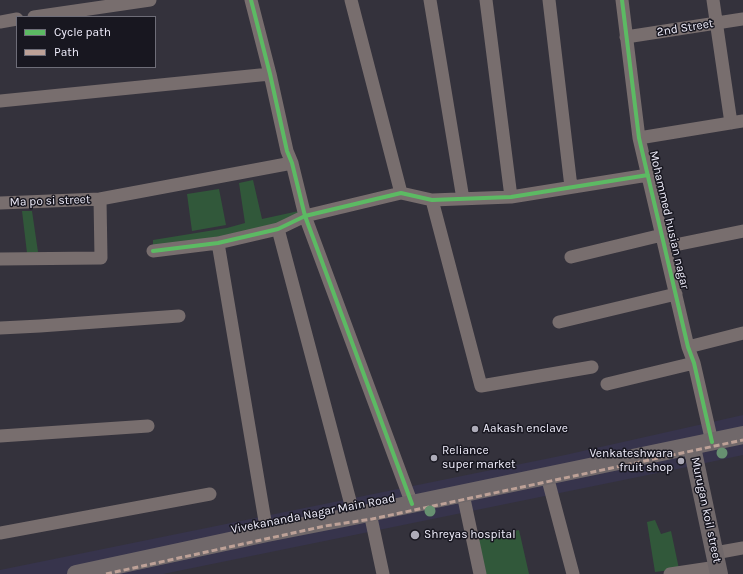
<!DOCTYPE html>
<html>
<head>
<meta charset="utf-8">
<style>
	body { margin:0 }
	#map { position:relative; width:743px; height:574px; overflow:hidden; background:#34323c; font-family:Karla,sans-serif }
	canvas { display:block }
	.legend { position:absolute; left:16px; top:16px; width:140px; height:52px; box-sizing:border-box; background:#181720; border:1px solid #6e6d78; margin:0; padding:5px 7px; list-style:none; font-size:12px; color:#f0eefc }
	.legend li { display:flex; align-items:center; gap:8px; height:20px }
	.legend b { width:20px; border:1px solid #6e6d78 }
</style>
</head>
<body>
<div id="map">
<canvas width="743" height="574"></canvas>
<ul class="legend">
<li><b style="height:5px;background:#5cba63"></b>Cycle path</li>
<li><b style="height:5px;background:#bda197"></b>Path</li>
</ul>
</div>
<script>
const g = document.querySelector('canvas').getContext('2d');
g.lineJoin = 'round';
function fill(path, color) { g.fillStyle = color; g.fill(path, 'evenodd'); }
const toPath = rows => new Path2D(rows.map(r => 'M' + r).join(''));
function trace(path, color, width, dash) { g.strokeStyle = color; g.lineWidth = width; g.lineCap = dash ? 'butt' : 'round'; g.setLineDash(dash || []); g.stroke(path); }
function drawText(font, color, halo, rows, align = 'center') {
  g.font = font + ' Karla,sans-serif'; g.lineWidth = 3; g.setLineDash([]); g.textBaseline = 'middle'; g.strokeStyle = halo; g.fillStyle = color; for (const [text, x, y, turn = 0] of rows) {
    g.save(); g.translate(x, y); g.rotate((+turn || 0) * Math.PI / 180); g.textAlign = isNaN(turn) ? turn : align; if (halo) g.strokeText(text, 0, 0); g.fillText(text, 0, 0); g.restore();
  }
}
fill(toPath([
	[743,415,743,455,687,467,163,574,0,574,0,570,565,455]
]), '#37344c');
fill(toPath([
	[253,180,262,219,299,211,300,216,278,227,153,248,153,240,227,228,245,223,239,183],
	[219,189,226,225,192,231,187,194],
	[22,211,32,211,38,252,27,253],
	[655,520,661,534,671,531,679,569,655,572,647,522],
	[519,530,529,574,485,574,477,540,500,534]
]), '#31583a');
trace(toPath([
	[251,0,270,74,287,151,292,163,305,216,412,504],
	[351,0,401,193],
	[430,0,463,199],
	[486,0,511,197],
	[549,0,571,187],
	[622,0,639,138,688,347,694,363,712,442],
	[713,0,731,123],
	[34,17,150,0],
	[0,22,17,19],
	[626,37,743,19],
	[0,101,270,74],
	[639,138,743,121],
	[432,200,481,386,592,367],
	[0,203,100,199],
	[278,229,354,516],
	[218,243,267,533],
	[665,247,743,231],
	[153,251,218,243,278,229,305,216,401,193,432,200,511,197,648,175],
	[571,257,662,235],
	[0,259,101,258,100,199,292,163],
	[559,322,676,294],
	[0,328,40,326,179,316],
	[688,347,743,333],
	[607,384,694,363],
	[0,436,148,426],
	[547,476,573,574],
	[463,494,480,574],
	[370,513,383,574],
	[0,533,210,494],
	[715,553,743,548],
	[670,574,717,567]
]), '#786e6e', 13);
trace(toPath([
	[692,447,719,574],
	[76,574,267,533,354,516,743,435]
]), '#70686a', 18);
trace(toPath([
	[106,574,325,526,372,519,743,440]
]), '#bda197', 3, [6, 3]);
trace(toPath([
	[251,0,270,74,287,151,292,163,305,216,412,504],
	[622,0,639,138,688,347,694,363,712,442],
	[153,251,218,243,278,229,305,216,401,193,432,200,511,197,648,175]
]), '#5cba63', 4);
g.fillStyle = '#679171';
for (const [x, y] of [
	[722,453],
	[430,511]
]) { g.beginPath(); g.arc(x, y, 5.5, 0, 2 * Math.PI); g.fill(); }
for (const [x, y, r, color] of [
	[475,429,4,"#aeacb9"],
	[434,458,4,"#aeacb9"],
	[681,461,4,"#aeacb9"],
	[415,535,5,"#aeacb9"]
]) { const dot = new Path2D(); dot.arc(x, y, r, 0, 2 * Math.PI); g.fillStyle = color; g.fill(dot); trace(dot, '#181720', 1.5); }
drawText('12px', '#f0eefc', '#181720', [
	["2nd Street",685,28,-9],
	["Ma po si street",50,201,-2],
	["Mohammed husian nagar",669,220,77],
	["Murugan koil street",706,510,78],
	["Vivekananda Nagar Main Road",313,514,-11]
]);
drawText('12px', '#f0eefc', '#181720', [
	["Aakash enclave",483,429],
	["Reliance",442,451],
	["super market",442,465],
	["Venkateshwara",673,454,"right"],
	["fruit shop",673,468,"right"],
	["Shreyas hospital",424,535]
], 'left');
</script>
</body>
</html>
